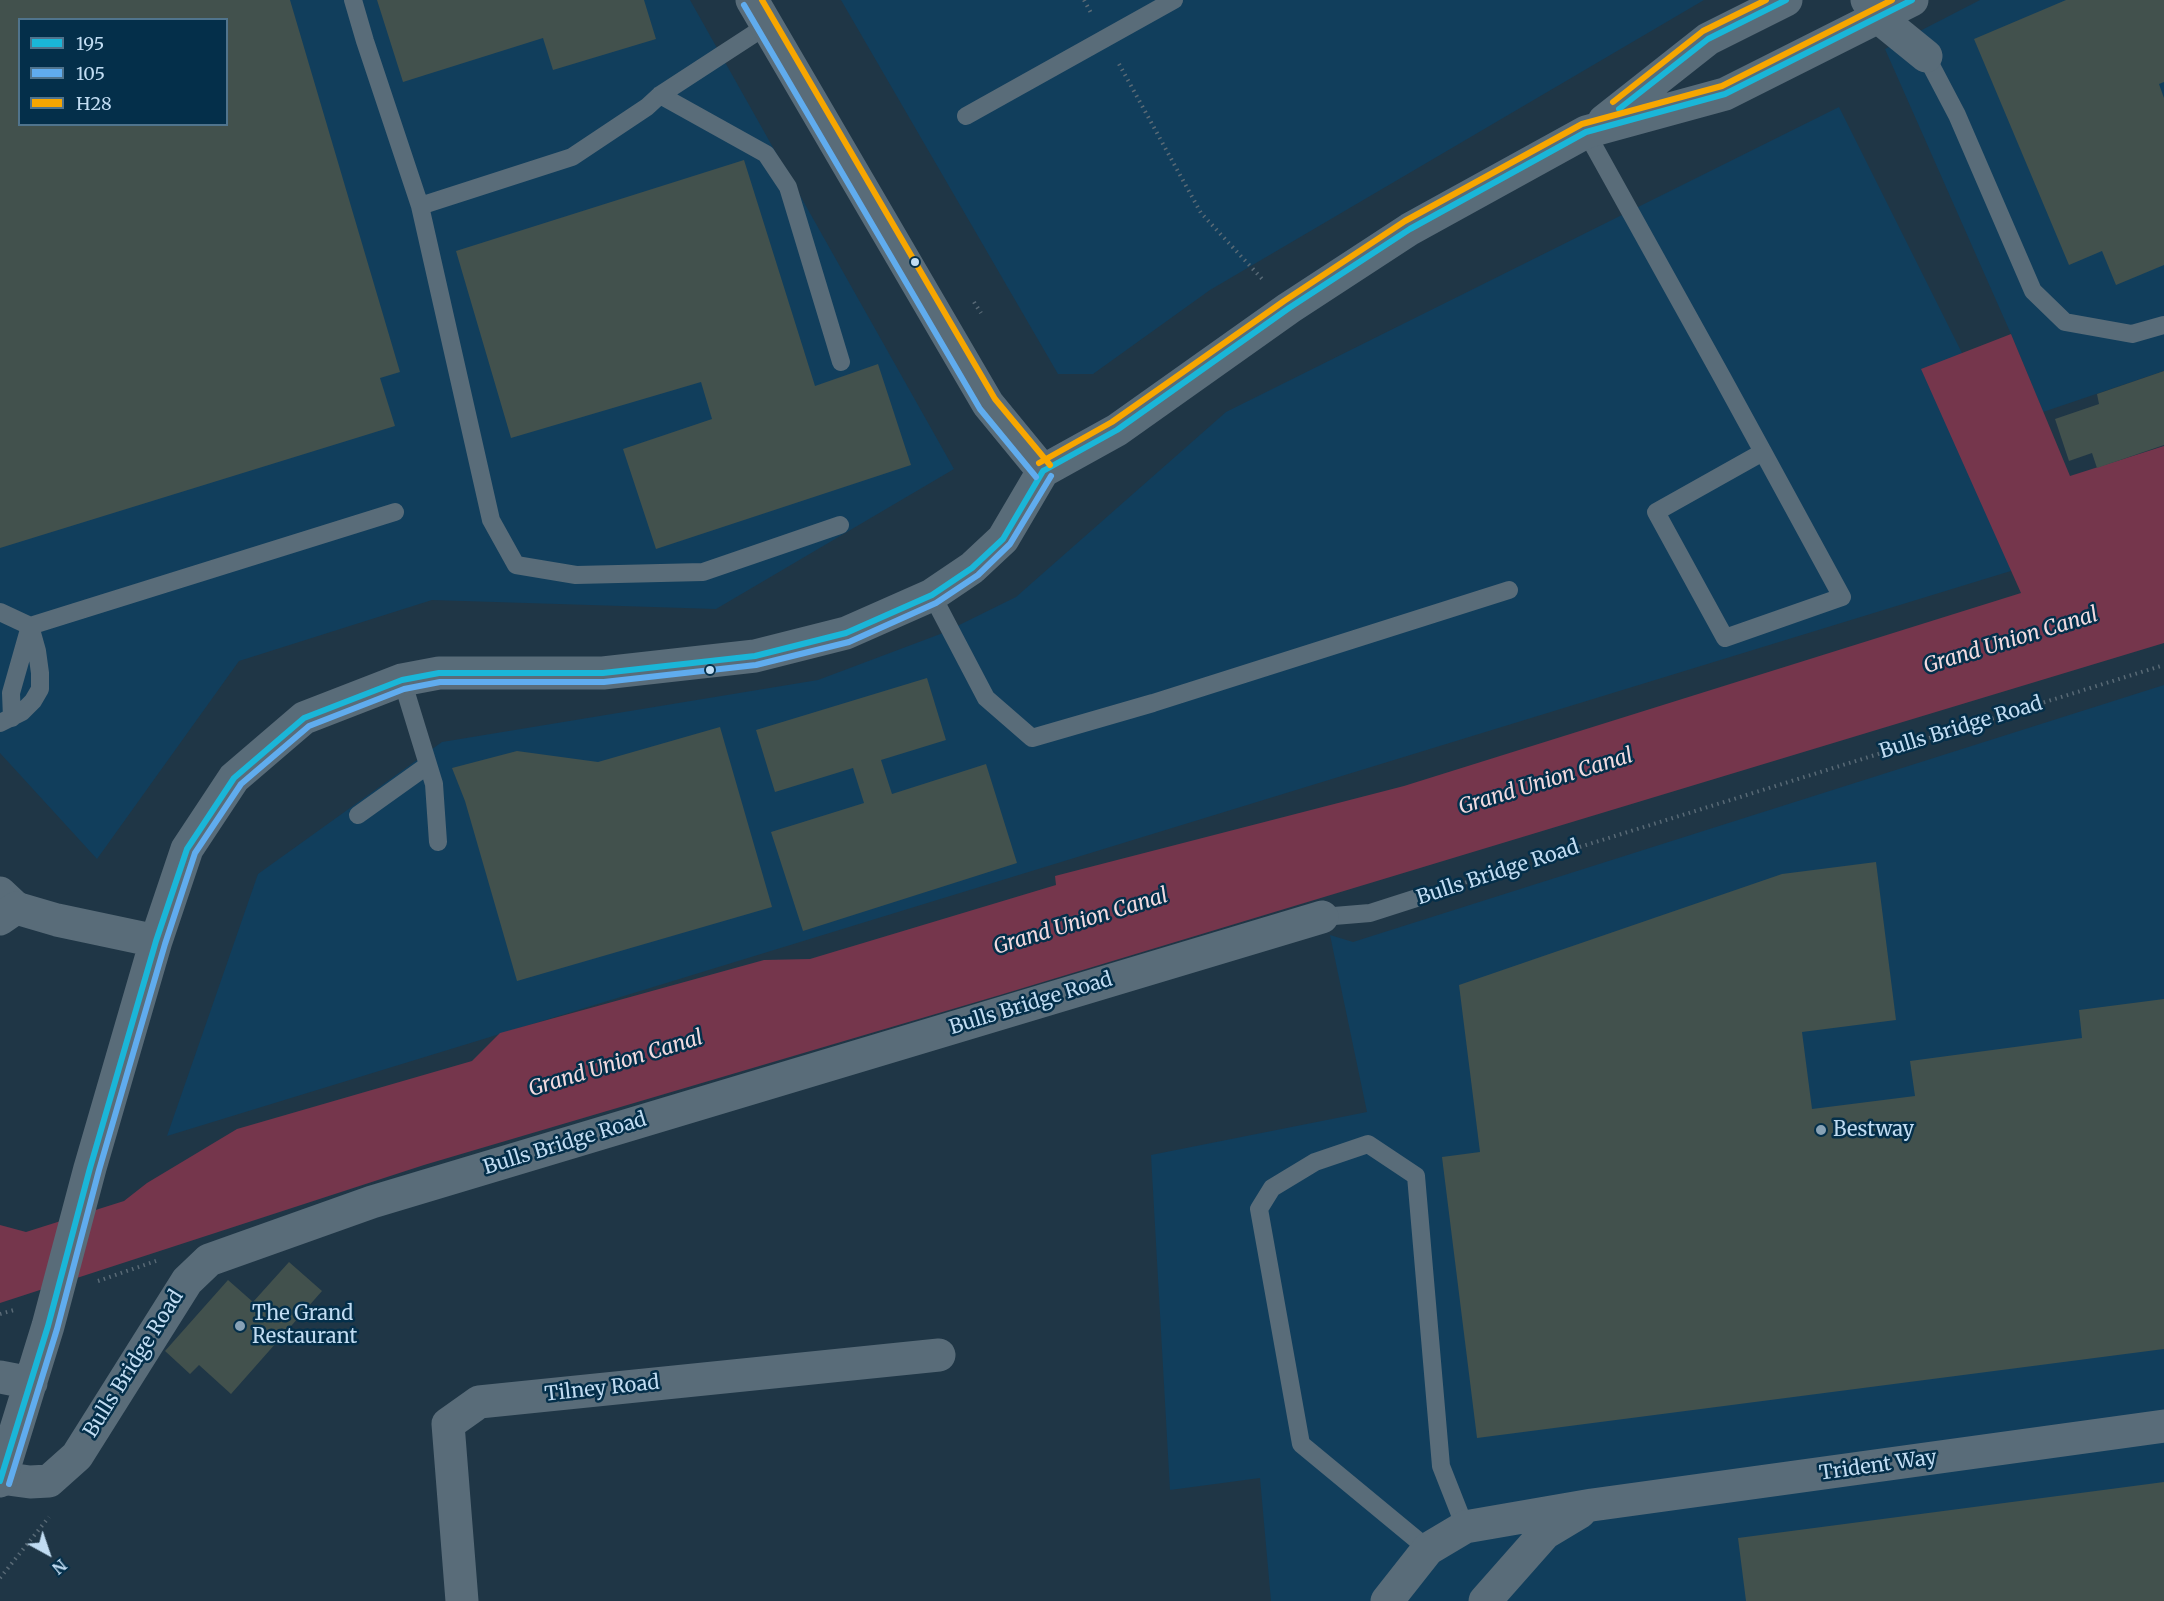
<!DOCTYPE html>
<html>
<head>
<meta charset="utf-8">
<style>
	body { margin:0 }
	#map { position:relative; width:2164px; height:1601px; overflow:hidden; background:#1f3646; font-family:Merriweather,serif }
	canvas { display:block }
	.legend { position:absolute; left:18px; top:18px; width:210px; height:108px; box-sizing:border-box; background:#042f4a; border:2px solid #50748d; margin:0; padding:8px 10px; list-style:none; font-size:18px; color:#c1dcf2 }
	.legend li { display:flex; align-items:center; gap:12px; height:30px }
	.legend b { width:30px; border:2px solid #50748d }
	.north { position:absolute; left:18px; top:1523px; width:60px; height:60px; -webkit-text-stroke:4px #042f4a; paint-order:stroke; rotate:140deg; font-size:16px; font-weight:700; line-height:24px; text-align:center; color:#c1dcf2 }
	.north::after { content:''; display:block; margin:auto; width:21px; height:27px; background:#c1dcf2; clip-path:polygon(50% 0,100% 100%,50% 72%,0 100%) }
</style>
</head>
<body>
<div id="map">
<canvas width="2164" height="1601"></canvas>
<ul class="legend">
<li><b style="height:8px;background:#1ab6d8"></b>195</li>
<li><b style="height:8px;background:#60acee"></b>105</li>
<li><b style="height:8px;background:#f7a600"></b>H28</li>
</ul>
<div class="north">N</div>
</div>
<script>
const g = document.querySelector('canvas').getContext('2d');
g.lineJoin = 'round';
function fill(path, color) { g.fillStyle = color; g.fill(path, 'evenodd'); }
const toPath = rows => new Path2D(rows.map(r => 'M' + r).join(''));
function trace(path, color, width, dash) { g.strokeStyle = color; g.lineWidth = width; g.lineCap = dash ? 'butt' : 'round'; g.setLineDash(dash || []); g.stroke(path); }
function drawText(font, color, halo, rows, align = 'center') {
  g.font = font + ' Merriweather,serif'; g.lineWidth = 5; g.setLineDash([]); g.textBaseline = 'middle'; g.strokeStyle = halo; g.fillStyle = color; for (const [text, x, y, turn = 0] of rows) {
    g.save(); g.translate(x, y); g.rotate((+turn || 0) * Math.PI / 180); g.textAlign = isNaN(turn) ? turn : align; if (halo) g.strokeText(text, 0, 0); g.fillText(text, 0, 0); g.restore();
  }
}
fill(toPath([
	[0,0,690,0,954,469,716,609,432,600,239,661,97,859,0,753],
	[20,20,226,20,226,124,20,124],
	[841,0,1704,0,1210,290,1093,374,1058,374],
	[1980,0,2164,0,2164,371,2043,412,2011,334,1885,49],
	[1839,107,2063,555,167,1136,258,874,442,742,818,680,943,633,1016,597,1226,412],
	[2164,685,2164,1601,1271,1601,1260,1478,1170,1490,1151,1155,1367,1112,1330,935,1353,942]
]), '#113e5c');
fill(toPath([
	[2011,334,2070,476,2164,446,2164,643,1000,995,424,1165,0,1303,0,1225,26,1232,124,1201,147,1183,237,1129,472,1061,500,1033,764,960,810,959,1056,885,1055,876,1404,786,2021,593,1921,369]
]), '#75364c');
fill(toPath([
	[0,0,290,0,400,372,380,378,395,426,0,548],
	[20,20,226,20,226,124,20,124],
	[377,0,644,0,656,39,553,70,543,38,403,82],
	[2066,0,2164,0,2164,82,2159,84,2164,98,2164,265,2116,285,2102,251,2069,265,1974,39],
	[744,160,815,386,878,364,911,465,656,549,623,449,712,419,701,382,511,438,456,251],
	[2164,371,2164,445,2097,468,2092,453,2069,461,2055,419,2099,404,2097,394],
	[927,678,946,740,881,760,892,794,986,764,1017,863,803,931,771,832,864,803,853,768,775,792,756,730],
	[720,727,772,907,517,981,465,801,452,768,517,751,598,762],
	[1876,862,1896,1020,1802,1032,1812,1109,1915,1096,1910,1061,2082,1038,2079,1010,2164,999,2164,1349,1477,1438,1442,1157,1480,1152,1459,985,1782,874],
	[289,1262,322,1291,231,1394,199,1365,190,1374,165,1351,228,1280,253,1302],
	[2164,1482,2164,1601,1746,1601,1738,1538]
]), '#42514d');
trace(toPath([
	[1084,0,1091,13],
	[1119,64,1201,213,1264,281],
	[974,302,981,313],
	[1448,888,2164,665],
	[98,1281,156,1261],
	[0,1314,14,1310],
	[0,1578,49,1517]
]), '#596a76', 4, [1.5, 4.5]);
trace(toPath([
	[353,0,365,41,420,206,491,520,516,565,576,575,703,572,840,525],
	[1926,56,1957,115,2033,291,2065,322,2132,334,2164,325],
	[660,95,766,154,788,187,841,362],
	[966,116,1174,0],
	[1586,132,1722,377,1763,452,1842,597,1725,638,1656,512,1763,452],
	[420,206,572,157,647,107,660,95,766,26],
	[932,595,986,698,1032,738,1153,703,1509,590],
	[0,612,30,626,395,512],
	[402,680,434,784,438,842],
	[12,718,11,693,30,626],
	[0,723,22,712,33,701,40,689,40,673,37,651,30,626],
	[358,815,428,765],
	[1322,917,1370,913,1423,896],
	[1428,1549,1301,1444,1259,1209,1272,1188,1315,1162,1368,1144,1416,1176,1441,1466,1465,1527]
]), '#596c79', 18);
trace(toPath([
	[0,893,16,908],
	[1,1478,30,1482,49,1481,77,1456,187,1281,209,1260,372,1202,1322,917],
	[462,1601,448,1424,479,1402,939,1355],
	[1387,1601,1428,1549,1465,1527,1592,1505,2164,1426],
	[1485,1601,1545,1533,1580,1512]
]), '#596c79', 33);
trace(toPath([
	[752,0,988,404,1043,471],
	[1867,0,1878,17,1926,56],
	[1604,121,1708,39,1786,0],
	[1043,471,1117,430,1289,308,1410,229,1586,132,1725,94,1912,0],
	[0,919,16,908,57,920,156,941],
	[0,1377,31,1383],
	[0,1481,48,1326,90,1168,156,941,187,849,234,778,304,718,402,680,439,673,603,673,755,656,846,633,932,595,972,568,1003,539,1043,471]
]), '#596c79', 33);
trace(toPath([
	[1619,109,1708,39,1786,0],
	[1043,471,1117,430,1289,308,1410,229,1586,132,1725,94,1912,0],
	[0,1481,48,1326,90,1168,156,941,187,849,234,778,304,718,402,680,439,673,603,673,755,656,846,633,932,595,972,568,1003,539,1043,471]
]), '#1ab6d8', 6);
trace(toPath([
	[744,5,980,409,1036,477],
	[9,1484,57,1329,99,1170,165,944,195,853,241,784,309,726,404,689,440,682,604,682,756,665,849,642,936,603,978,575,1010,544,1051,476]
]), '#60acee', 6);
trace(toPath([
	[762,0,995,399,1050,465],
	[1613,102,1703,31,1766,0],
	[1039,463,1112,422,1284,301,1405,221,1582,124,1722,86,1892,0]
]), '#f7a600', 6);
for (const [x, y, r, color] of [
	[915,262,5,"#c1dcf2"],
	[710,670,5,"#c1dcf2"],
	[1821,1130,6,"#88a2b6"],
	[240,1326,6,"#88a2b6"]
]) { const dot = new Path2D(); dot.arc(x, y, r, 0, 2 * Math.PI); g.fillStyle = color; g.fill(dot); trace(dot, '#042f4a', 2); }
drawText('20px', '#c1dcf2', '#042f4a', [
	["Bulls Bridge Road",1961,728,-17],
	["Bulls Bridge Road",1498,873,-18],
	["Bulls Bridge Road",1031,1004,-17],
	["Bulls Bridge Road",565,1144,-17],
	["Bulls Bridge Road",134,1364,-58],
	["Tilney Road",602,1389,-6],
	["Trident Way",1878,1466,-8]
]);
drawText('20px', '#c1dcf2', '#042f4a', [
	["Bestway",1833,1130],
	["The Grand",252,1314],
	["Restaurant",252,1337]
], 'left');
drawText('italic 21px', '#f1dadf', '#042f4a', [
	["Grand Union Canal",2011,641,-17],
	["Grand Union Canal",1546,782,-17],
	["Grand Union Canal",1081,922,-17],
	["Grand Union Canal",616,1064,-17]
]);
</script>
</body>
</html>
